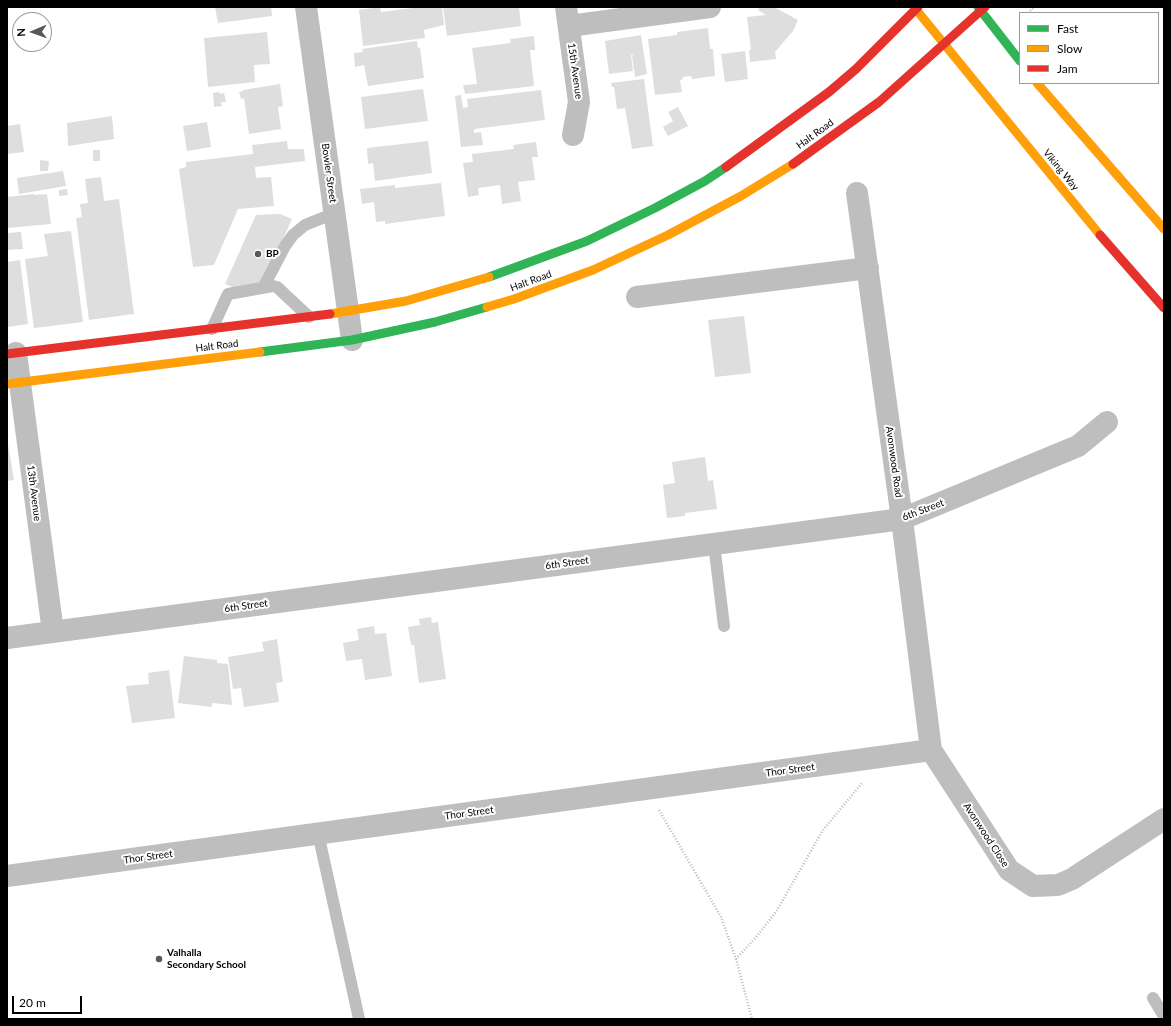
<!DOCTYPE html>
<html>
<head>
<meta charset="utf-8">
<style>
	body { margin:0 }
	#map { position:relative; width:1171px; height:1026px; overflow:hidden; background:#fff; font-family:Lato,sans-serif }
	canvas { display:block }
	.frame { position:absolute; inset:0; border:8px solid #000; pointer-events:none }
	.legend { position:absolute; left:1019px; top:12px; width:140px; height:72px; box-sizing:border-box; background:#fff; border:1px solid #999; margin:0; padding:5px 7px; list-style:none; font-size:12px; color:#000 }
	.legend li { display:flex; align-items:center; gap:8px; height:20px }
	.legend b { width:20px; border:1px solid #999 }
	.north { position:absolute; left:12px; top:12px; width:40px; height:40px; box-sizing:border-box; background:#fff; border:1px solid #999; border-radius:50%; rotate:268deg; font-size:11px; font-weight:700; line-height:16px; text-align:center; color:#000 }
	.north::after { content:''; display:block; margin:auto; width:14px; height:18px; background:#595959; clip-path:polygon(50% 0,100% 100%,50% 72%,0 100%) }
	.scale { position:absolute; left:12px; top:996px; width:70px; height:18px; box-sizing:border-box; border:2px solid #000; border-top:0; padding-left:5px; font-size:12px; line-height:14px; white-space:nowrap; color:#000; -webkit-text-stroke:3px #fff; paint-order:stroke }
</style>
</head>
<body>
<div id="map">
<canvas width="1171" height="1026"></canvas>
<div class="frame"></div>
<ul class="legend">
<li><b style="height:5px;background:#30b455"></b>Fast</li>
<li><b style="height:5px;background:#ff9f0a"></b>Slow</li>
<li><b style="height:5px;background:#e5322d"></b>Jam</li>
</ul>
<div class="north">N</div>
<div class="scale">20 m</div>
</div>
<script>
const g = document.querySelector('canvas').getContext('2d');
g.lineJoin = 'round';
function fill(path, color) { g.fillStyle = color; g.fill(path, 'evenodd'); }
const toPath = rows => new Path2D(rows.map(r => 'M' + r).join(''));
function trace(path, color, width, dash) { g.strokeStyle = color; g.lineWidth = width; g.lineCap = dash ? 'butt' : 'round'; g.setLineDash(dash || []); g.stroke(path); }
function drawText(font, color, halo, rows, align = 'center') {
  g.font = font + ' Lato,sans-serif'; g.lineWidth = 4; g.setLineDash([]); g.textBaseline = 'middle'; g.strokeStyle = halo; g.fillStyle = color; for (const [text, x, y, turn = 0] of rows) {
    g.save(); g.translate(x, y); g.rotate((+turn || 0) * Math.PI / 180); g.textAlign = isNaN(turn) ? turn : align; if (halo) g.strokeText(text, 0, 0); g.fillText(text, 0, 0); g.restore();
  }
}
fill(toPath([
	[215,7,271,7,272,16,218,23],
	[380,7,381,12,421,7,442,7,444,25,424,30,425,38,363,46,359,10],
	[443,7,519,7,521,26,447,36],
	[760,7,774,7,798,20,793,31,775,52,776,59,750,62,749,50,751,50,747,17,766,15,758,10],
	[708,28,710,49,713,49,715,76,692,79,691,76,683,77,683,79,680,80,682,92,655,95,648,39,677,35,677,32],
	[267,32,270,64,254,65,255,82,208,87,204,38],
	[641,35,647,74,635,77,632,56,634,55,631,55,633,71,609,74,605,41],
	[534,36,535,50,530,50,534,86,465,94,463,85,477,84,472,48,511,43,510,39],
	[417,41,418,48,420,48,424,78,368,86,364,65,355,67,354,53,363,52,362,49],
	[745,51,748,79,725,82,721,54],
	[644,79,653,146,632,149,625,108,617,109,614,87,612,87,611,83],
	[280,84,283,106,278,107,281,129,249,134,244,98,241,99,239,92,243,91,243,90],
	[423,89,428,121,365,129,361,97],
	[541,90,545,120,474,129,474,133,481,132,483,145,461,147,455,96,461,95,463,108,468,107,467,99],
	[219,92,220,94,224,93,226,102,221,102,222,106,214,107,213,93],
	[678,107,688,126,668,136,663,127,673,121,668,112],
	[112,116,114,139,68,146,67,123],
	[207,122,211,147,187,151,183,126],
	[20,124,24,152,7,154,7,126],
	[287,141,288,149,304,149,305,161,255,167,256,178,271,177,274,206,238,209,214,265,193,267,179,169,186,167,186,162,253,154,252,145],
	[428,141,432,173,375,181,373,163,368,164,367,148],
	[536,142,538,157,532,157,535,180,518,182,521,201,502,204,500,185,478,188,479,195,468,197,463,163,473,162,472,154,514,149,513,145],
	[93,150,100,150,100,161,93,161],
	[40,160,49,161,48,171,40,171],
	[63,171,66,186,19,194,17,178],
	[101,177,104,201,119,199,134,314,89,320,76,218,82,217,80,204,88,203,85,179],
	[441,183,445,216,385,224,385,221,376,222,374,202,362,204,360,189,395,185,395,188],
	[67,189,68,195,59,196,59,190],
	[34,194,34,195,47,194,51,224,7,228,7,197],
	[280,214,292,219,261,287,237,289,225,284,256,215],
	[71,231,83,322,34,328,25,259,48,256,44,234],
	[21,232,23,249,7,250,7,233],
	[20,260,28,324,7,327,7,262],
	[744,316,751,373,715,377,708,320],
	[7,438,14,480,7,481],
	[705,457,708,481,713,480,717,509,685,513,685,516,667,518,663,485,675,483,672,462],
	[431,617,432,623,438,622,446,679,419,683,414,645,411,645,408,627,420,625,419,619],
	[374,626,375,634,386,633,392,676,365,680,362,659,346,661,343,643,359,640,357,629],
	[277,639,283,682,276,683,279,702,244,707,241,688,233,689,228,657,264,651,262,642],
	[184,656,217,660,217,663,228,664,232,705,212,703,212,707,178,703],
	[169,670,175,718,132,723,126,686,149,684,148,673]
]), '#dedede');
trace(toPath([
	[1028,13,1034,7],
	[659,810,721,917,736,959,752,1019],
	[736,959,757,936,776,912,823,830,862,783]
]), '#b9b9b9', 2.5, [1, 2]);
trace(toPath([
	[263,288,285,246,293,235,305,225,335,213],
	[212,329,228,294,273,286,277,287,309,317],
	[714,544,724,626],
	[318,833,359,1019],
	[1153,998,1164,1016]
]), '#bebebe', 12);
trace(toPath([
	[306,7,352,340],
	[566,7,579,102,573,135],
	[569,26,710,7],
	[857,193,902,519,931,750,1009,870,1033,886,1058,885,1072,879,1164,819],
	[637,297,868,268],
	[16,353,53,632],
	[7,638,902,519,1078,446,1107,422],
	[7,876,931,750]
]), '#bebebe', 22);
trace(toPath([
	[978,7,1020,61],
	[489,277,587,241,655,208,705,181,726,167],
	[260,352,352,340,435,322,487,307]
]), '#30b455', 9);
trace(toPath([
	[914,7,1100,235],
	[1037,83,1164,229],
	[487,307,514,299,593,270,668,235,741,196,793,164],
	[330,314,406,301,489,277],
	[7,384,260,352]
]), '#ff9f0a', 9);
trace(toPath([
	[793,164,879,102,985,7],
	[726,167,829,92,856,69,918,7],
	[1100,235,1164,308],
	[7,354,330,314]
]), '#e5322d', 9);
for (const [x, y, r, color] of [
	[258,254,4,"#595959"],
	[159,959,4,"#595959"]
]) { const dot = new Path2D(); dot.arc(x, y, r, 0, 2 * Math.PI); g.fillStyle = color; g.fill(dot); trace(dot, '#fff', 1.5); }
drawText('10px', '#000', '#fff', [
	["15th Avenue",575,71,82],
	["Halt Road",815,134,-36],
	["Viking Way",1061,170,51],
	["Bowler Street",329,173,82],
	["Halt Road",531,281,-20],
	["Halt Road",217,346,-7],
	["Avonwood Road",894,462,82],
	["13th Avenue",34,493,83],
	["6th Street",923,510,-21],
	["6th Street",567,563,-8],
	["6th Street",246,606,-8],
	["Thor Street",790,770,-8],
	["Thor Street",469,813,-8],
	["Avonwood Close",986,835,57],
	["Thor Street",148,857,-8]
]);
drawText('bold 10px', '#000', '#fff', [
	["BP",266,254],
	["Valhalla",167,953],
	["Secondary School",167,965]
], 'left');
</script>
</body>
</html>
